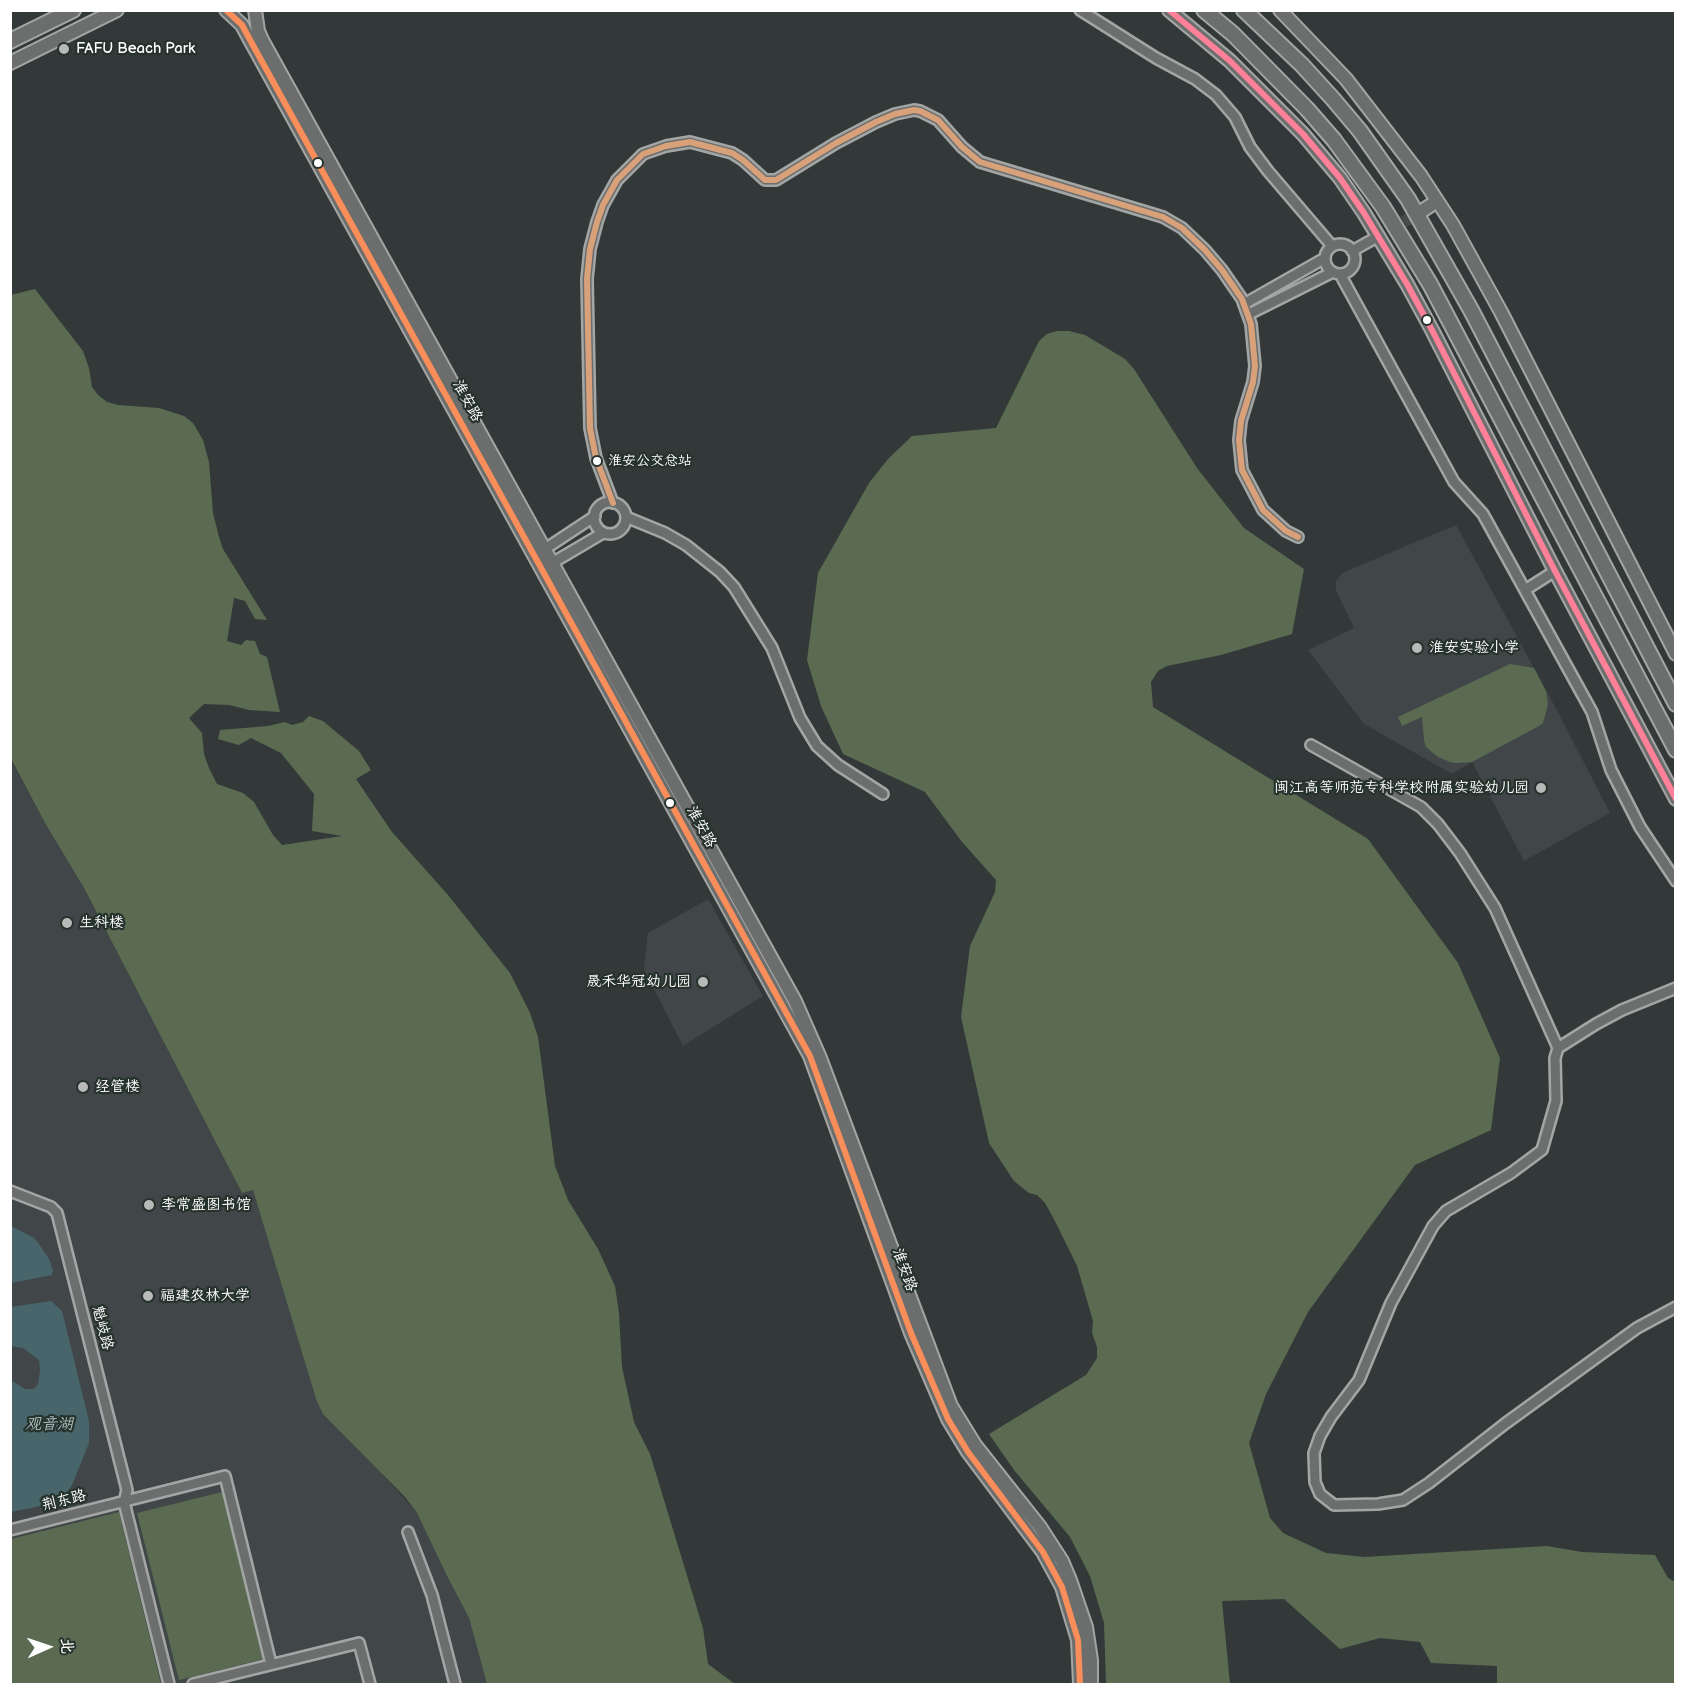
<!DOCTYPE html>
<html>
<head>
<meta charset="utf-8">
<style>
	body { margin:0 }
	#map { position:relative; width:1686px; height:1695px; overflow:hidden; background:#333938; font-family:"Balsamiq Sans","LXGW WenKai TC",sans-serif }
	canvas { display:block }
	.frame { position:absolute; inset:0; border:12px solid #fff; pointer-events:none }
	.north { position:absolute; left:18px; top:1617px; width:60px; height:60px; -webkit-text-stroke:4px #26332d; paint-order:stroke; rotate:87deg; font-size:16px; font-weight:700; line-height:24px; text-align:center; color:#fff }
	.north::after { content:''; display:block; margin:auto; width:21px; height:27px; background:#fff; clip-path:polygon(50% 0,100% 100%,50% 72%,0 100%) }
</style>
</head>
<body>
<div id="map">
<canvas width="1686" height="1695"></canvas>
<div class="frame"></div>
<div class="north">北</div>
</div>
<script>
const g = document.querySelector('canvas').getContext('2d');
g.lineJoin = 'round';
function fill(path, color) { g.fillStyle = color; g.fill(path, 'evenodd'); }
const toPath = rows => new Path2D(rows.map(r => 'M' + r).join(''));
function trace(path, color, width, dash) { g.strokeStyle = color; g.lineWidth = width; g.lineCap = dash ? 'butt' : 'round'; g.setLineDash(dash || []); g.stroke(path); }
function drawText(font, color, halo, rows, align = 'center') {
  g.font = font + ' "Balsamiq Sans","LXGW WenKai TC",sans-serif'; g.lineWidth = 4.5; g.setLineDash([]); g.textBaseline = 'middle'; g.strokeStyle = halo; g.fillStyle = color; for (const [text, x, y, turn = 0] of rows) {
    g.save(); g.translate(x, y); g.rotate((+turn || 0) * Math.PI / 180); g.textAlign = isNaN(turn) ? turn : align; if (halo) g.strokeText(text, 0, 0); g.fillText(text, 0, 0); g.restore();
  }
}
fill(toPath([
	[1456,525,1560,716,1610,813,1524,861,1472,762,1452,774,1364,724,1308,650,1354,628,1336,590,1336,581,1342,573],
	[10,759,45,823,84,888,242,1193,253,1189,316,1399,417,1513,446,1574,469,1618,487,1684,11,1684],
	[708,899,763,996,683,1046,644,969,648,933]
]), '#414749');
fill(toPath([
	[35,289,83,351,89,368,92,387,98,395,107,402,118,405,159,408,184,416,193,423,203,440,209,462,213,513,219,537,223,549,267,620,255,619,245,601,234,598,227,641,241,645,246,640,255,641,260,654,267,657,280,712,249,710,229,705,204,704,189,718,202,733,204,754,209,768,217,784,243,793,254,802,273,835,282,845,342,836,312,831,314,794,281,753,251,738,239,745,218,739,220,730,268,726,285,722,292,725,303,722,309,716,323,721,359,751,371,770,356,779,392,832,448,895,510,973,530,1013,538,1037,555,1166,568,1200,598,1249,615,1286,619,1313,622,1367,634,1422,650,1454,703,1628,708,1664,735,1684,487,1684,469,1618,446,1574,417,1513,405,1497,323,1414,316,1399,253,1190,242,1193,84,888,45,823,11,759,11,295],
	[1057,331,1069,331,1085,335,1125,359,1134,369,1197,468,1244,528,1304,569,1292,634,1221,655,1167,666,1158,671,1151,682,1153,707,1368,839,1458,963,1500,1058,1491,1130,1415,1165,1308,1312,1266,1394,1249,1443,1270,1518,1283,1533,1326,1553,1364,1557,1547,1546,1582,1552,1655,1555,1668,1578,1675,1582,1675,1684,1497,1684,1497,1666,1431,1663,1420,1642,1380,1638,1340,1649,1284,1599,1222,1601,1230,1684,1106,1684,1104,1623,1090,1576,1070,1537,1014,1470,989,1434,1086,1375,1097,1358,1097,1347,1092,1333,1093,1321,1077,1266,1056,1223,1045,1203,1037,1195,1029,1193,1014,1181,989,1143,961,1017,970,946,995,892,996,880,962,842,925,792,843,754,821,706,807,660,818,573,869,483,888,459,912,436,996,428,1039,341,1047,334],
	[1510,664,1534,668,1546,691,1548,704,1543,723,1539,726,1472,762,1456,763,1450,762,1438,757,1426,747,1424,740,1422,717,1402,726,1398,717],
	[222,1492,263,1659,179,1680,137,1513],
	[119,1512,161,1684,11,1684,11,1539]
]), '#5a6b52');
fill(toPath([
	[11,1226,34,1238,39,1244,49,1259,53,1270,52,1275,11,1283],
	[51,1301,62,1311,89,1421,89,1443,72,1485,66,1494,57,1501,36,1507,11,1512,11,1380,25,1389,34,1389,38,1384,40,1371,39,1360,23,1348,11,1346,11,1307]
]), '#47656a');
trace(toPath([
	[1388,231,1422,211]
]), '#474d4c', 12, [12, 6]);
const minor = toPath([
	[1080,10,1156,58,1195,79,1216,95,1235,117,1250,147,1268,171,1332,246],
	'1325 259a15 15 0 1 1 30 0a15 15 0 1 1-30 0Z',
	[1352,251,1379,236],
	[1340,274,1454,482,1483,514,1592,712,1611,770,1640,827,1676,881],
	[1244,304,1325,258],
	[1249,314,1333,272],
	'594 518a16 16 0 1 1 32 0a16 16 0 1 1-32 0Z',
	[613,503,596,458,590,428,587,279,590,249,597,222,603,205,617,180,643,154,666,146,690,142,732,153,743,160,765,180,776,180,836,143,876,122,895,114,914,110,920,111,938,120,962,147,980,162,1163,217,1182,228,1205,250,1222,270,1242,299,1251,324,1255,366,1253,382,1241,421,1239,440,1242,470,1263,510,1286,531,1298,537],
	[626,517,665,533,686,545,720,572,734,587,772,648,800,718,817,746,838,765,883,794],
	[539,553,595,516],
	[547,566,603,533],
	[1525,590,1555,571],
	[1311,745,1421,807,1438,824,1460,853,1495,908,1558,1048,1555,1058,1556,1101,1542,1150,1511,1173,1446,1211,1433,1226,1391,1303,1359,1380,1331,1417,1320,1436,1314,1453,1315,1482,1320,1494,1334,1505,1378,1504,1403,1500,1429,1483,1506,1423,1637,1328,1676,1307],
	[1558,1048,1596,1024,1622,1010,1676,988],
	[10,1191,51,1207,57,1213,127,1490,124,1502],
	[124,1502,169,1684],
	[10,1530,225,1476,271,1664],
	[408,1532,432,1595,455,1684],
	[193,1684,359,1643,370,1684]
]);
const major = toPath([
	[226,10,242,25,249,38,810,1056,911,1333,948,1419,968,1452,1043,1552,1062,1587,1078,1640,1080,1684],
	[255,10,258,31,263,42,795,1001,820,1058,951,1406,975,1445,1040,1527,1062,1561,1070,1580,1086,1627,1091,1660,1091,1684],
	[1169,10,1230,61,1303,134,1340,178,1364,213,1407,284,1432,330,1555,571,1676,799],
	[1280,10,1346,79,1421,176,1453,225,1501,312,1676,654],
	[10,63,117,10],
	[1422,211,1437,201]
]);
const highway = toPath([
	[1204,10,1233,34,1307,109,1334,140,1383,207,1430,284,1676,750],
	[1244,10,1302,65,1333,99,1360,131,1408,199,1471,310,1676,704],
	[10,41,73,10]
]);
trace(minor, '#a3a6a5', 14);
trace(major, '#a3a6a5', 16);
trace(highway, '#a3a6a5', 18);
trace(minor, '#6b6e6d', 9);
trace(major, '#6b6e6d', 12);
trace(highway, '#6b6e6d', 14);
trace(toPath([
	[226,10,242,25,249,38,810,1056,911,1333,948,1419,968,1452,1043,1552,1062,1587,1078,1640,1080,1684]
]), '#fa8e5a', 6);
trace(toPath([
	[1169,10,1230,61,1303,134,1340,178,1364,213,1407,284,1432,330,1555,571,1676,799]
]), '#ff8098', 6);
trace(toPath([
	[613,503,596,458,590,428,587,279,590,249,597,222,603,205,617,180,643,154,666,146,690,142,732,153,743,160,765,180,776,180,836,143,876,122,895,114,914,110,920,111,938,120,962,147,980,162,1163,217,1182,228,1205,250,1222,270,1242,299,1251,324,1255,366,1253,382,1241,421,1239,440,1242,470,1263,510,1286,531,1298,537]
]), '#d9a179', 6);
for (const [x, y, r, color] of [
	[64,49,6,"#b8bab9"],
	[318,163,5,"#fff"],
	[1427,320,5,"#fff"],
	[597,461,5,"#fff"],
	[1417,648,6,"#b8bab9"],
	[1541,788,6,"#b8bab9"],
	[670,803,5,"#fff"],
	[67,923,6,"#b8bab9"],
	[703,982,6,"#b8bab9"],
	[83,1087,6,"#b8bab9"],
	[149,1205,6,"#b8bab9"],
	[148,1296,6,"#b8bab9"]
]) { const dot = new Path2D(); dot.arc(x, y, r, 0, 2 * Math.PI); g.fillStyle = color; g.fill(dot); trace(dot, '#26332d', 2); }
drawText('14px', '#fff', '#26332d', [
	["淮安公交总站",608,461]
], 'left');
drawText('15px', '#fff', '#26332d', [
	["FAFU Beach Park",76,49],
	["淮安实验小学",1429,648],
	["闽江高等师范专科学校附属实验幼儿园",1529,788,"right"],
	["生科楼",79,923],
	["晟禾华冠幼儿园",691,982,"right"],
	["经管楼",95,1087],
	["李常盛图书馆",161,1205],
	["福建农林大学",160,1296]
], 'left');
drawText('15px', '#fff', '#26332d', [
	["淮安路",467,401,61],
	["淮安路",701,827,61],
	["淮安路",904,1270,70],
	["魁岐路",102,1328,76],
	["荆东路",64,1501,-14]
]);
drawText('italic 16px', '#adbcbe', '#26332d', [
	["观音湖",49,1425]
]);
</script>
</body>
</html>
